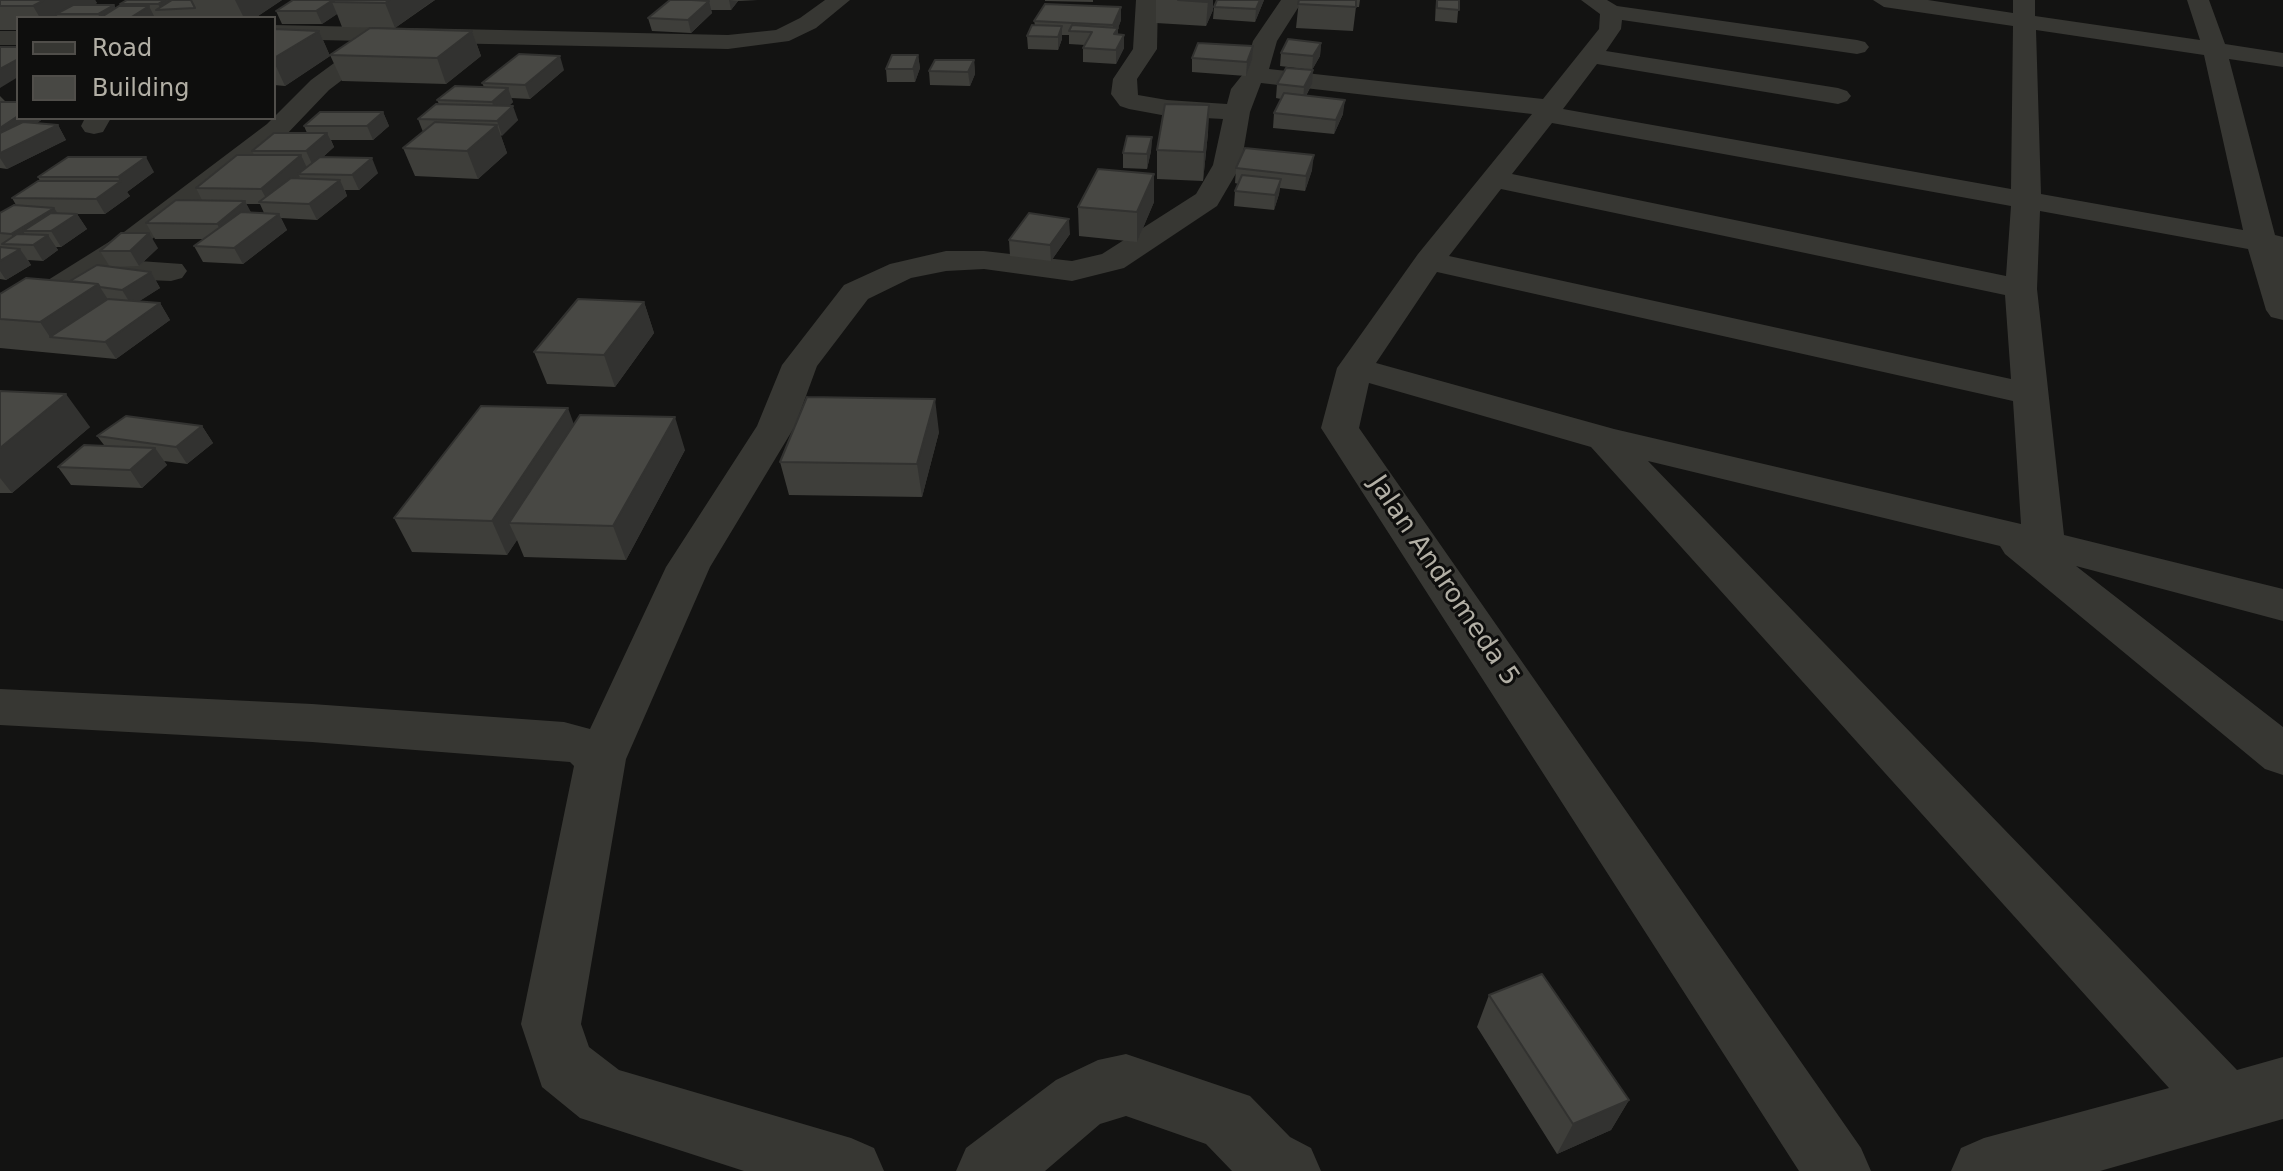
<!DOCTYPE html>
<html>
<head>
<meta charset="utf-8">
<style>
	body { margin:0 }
	#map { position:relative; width:2283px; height:1171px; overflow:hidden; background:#131312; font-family:"DejaVu Sans",sans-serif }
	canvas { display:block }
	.legend { position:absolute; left:16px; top:16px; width:260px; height:104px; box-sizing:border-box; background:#0e0e0d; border:2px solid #504e4a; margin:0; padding:10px 14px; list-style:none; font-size:24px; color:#b2afa5 }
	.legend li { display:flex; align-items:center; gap:16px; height:40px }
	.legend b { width:40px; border:2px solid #504e4a }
</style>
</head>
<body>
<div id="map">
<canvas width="2283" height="1171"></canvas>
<ul class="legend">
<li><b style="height:10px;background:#373733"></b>Road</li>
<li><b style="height:22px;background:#484844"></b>Building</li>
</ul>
</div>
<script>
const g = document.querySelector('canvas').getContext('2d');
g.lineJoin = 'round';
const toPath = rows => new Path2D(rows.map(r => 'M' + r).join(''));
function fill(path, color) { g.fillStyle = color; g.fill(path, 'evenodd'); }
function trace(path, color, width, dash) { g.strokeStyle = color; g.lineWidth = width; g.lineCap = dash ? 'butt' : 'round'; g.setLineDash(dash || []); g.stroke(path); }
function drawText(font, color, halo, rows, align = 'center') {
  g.font = font + ' "DejaVu Sans",sans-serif'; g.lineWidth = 6; g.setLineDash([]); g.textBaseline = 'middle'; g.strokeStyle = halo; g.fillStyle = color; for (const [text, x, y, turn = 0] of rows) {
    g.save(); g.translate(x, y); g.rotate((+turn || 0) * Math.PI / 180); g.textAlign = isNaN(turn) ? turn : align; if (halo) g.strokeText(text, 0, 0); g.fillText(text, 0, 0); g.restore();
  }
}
fill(toPath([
	[825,0,850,0,816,28,789,41,728,49,392,42,329,90,285,136,125,260,182,264,187,271,182,278,171,281,97,278,12,332,0,335,0,310,120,235,267,124,311,80,364,41,274,39,274,25,728,35,776,30,800,18,825,0],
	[1136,0,1158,0,1157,49,1137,79,1138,95,1167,100,1227,104,1231,89,1243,74,1253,41,1281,0,1303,0,1277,41,1269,69,1543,99,1599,29,1600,14,1581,0,1607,0,1617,6,1857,40,1865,42,1869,47,1865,52,1857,54,1622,20,1621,29,1606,51,1838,88,1847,91,1851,96,1847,101,1838,104,1597,64,1563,109,2011,189,2013,26,1884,7,1873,0,1928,0,2013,13,2013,0,2035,0,2035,16,2200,40,2187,0,2209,0,2225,44,2283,53,2283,67,2229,59,2275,235,2283,237,2283,320,2271,317,2266,310,2248,249,2040,211,2037,289,2064,535,2283,589,2283,621,2076,566,2283,727,2283,775,2265,769,2005,554,2000,546,1648,461,2237,1070,2283,1057,2283,1119,2100,1171,1951,1171,1961,1148,1984,1138,2169,1088,1591,447,1369,383,1359,428,1861,1148,1871,1171,1799,1171,1321,428,1337,368,1418,254,1532,114,1261,83,1250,112,1241,165,1217,206,1124,268,1072,281,984,269,946,271,911,278,868,299,817,366,795,426,710,567,626,759,581,1024,589,1047,619,1070,851,1138,874,1148,884,1171,744,1171,580,1118,542,1087,521,1024,574,766,570,762,312,742,0,725,0,689,312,704,564,722,590,729,666,567,757,426,782,365,844,285,890,264,946,251,984,251,1072,261,1102,254,1196,194,1213,165,1223,119,1167,116,1129,109,1120,106,1111,94,1113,79,1133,49,1136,0],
	[2036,30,2204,55,2243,230,2041,194,2036,30],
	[1552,123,2011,206,2006,276,1512,174,1552,123],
	[1501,189,2005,295,2011,379,1449,256,1501,189],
	[1437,272,2013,401,2021,524,1614,429,1376,363,1437,272],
	[0,31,18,31,18,45,0,45,0,31],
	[85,118,111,118,103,132,94,134,85,132,81,126,85,118],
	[1126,1054,1250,1096,1290,1137,1311,1148,1321,1171,1232,1171,1206,1144,1126,1116,1100,1124,1045,1171,956,1171,966,1148,1056,1080,1098,1060,1126,1054]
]), '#373733');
fill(toPath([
	[0,0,95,0,97,3,93,5,114,5,116,9,121,6,120,4,127,0,282,0,255,18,160,18,160,17,154,17,155,18,18,18,18,30,0,30],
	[293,0,435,0,395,28,342,27,337,14,322,24,282,24,276,11],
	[670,0,758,0,738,1,731,10,711,10,712,13,691,33,652,31,648,18],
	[1045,0,1093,0,1093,2,1045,1],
	[1156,0,1213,0,1213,10,1206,26,1156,23],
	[1217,0,1264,0,1255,22,1213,19,1214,7],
	[1299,0,1360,0,1359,7,1356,7,1353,31,1296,28],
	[1436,0,1459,0,1457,23,1435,21],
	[1121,7,1121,20,1118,28,1118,35,1124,35,1124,48,1116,64,1083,62,1083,48,1085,45,1069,44,1069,35,1062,35,1062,39,1058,50,1028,49,1027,36,1035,25,1034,21],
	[274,29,319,31,330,56,285,86,274,85],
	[472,31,481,56,446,84,342,81,330,55],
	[1321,43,1320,56,1312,70,1280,66,1281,53],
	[918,55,920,68,915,82,887,82,886,69],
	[1192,58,1252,60,1246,76,1192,72],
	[974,60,975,74,970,86,930,85,929,71],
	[564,70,530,99,511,98,513,102,509,106,518,120,501,136,507,153,478,179,415,176,403,148,423,132,418,119,439,104,437,100,484,87,482,83],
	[1277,84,1312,84,1306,96,1343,114,1334,134,1273,128,1274,113,1281,99,1276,98],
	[0,96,6,102,18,118,44,118,37,123,58,125,66,140,7,169,0,168],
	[1209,105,1208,133,1203,181,1157,179,1157,150],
	[383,112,389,126,373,140,331,140,334,147,323,157,378,173,359,190,345,190,347,196,317,220,281,218,287,230,243,264,203,262,194,246,204,239,155,239,146,223,202,200,196,188,254,155,252,151,307,133,304,126],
	[246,204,260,204,264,213,251,213],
	[1152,137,1151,151,1147,169,1123,168,1123,153],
	[1236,168,1312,170,1305,191,1280,188,1279,194,1274,210,1234,206,1235,191,1238,184,1235,183],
	[154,172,127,192,130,196,105,214,77,214,87,229,61,247,56,247,58,250,43,261,28,260,31,265,6,280,0,279,0,213,16,205,12,198,40,181,38,177],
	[1154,174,1154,202,1137,242,1079,236,1078,207],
	[1070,234,1051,261,1010,256,1009,240],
	[158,248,139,266,111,267,151,272,160,288,139,301,160,303,170,320,116,359,0,348,0,294,70,281,110,267,100,251],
	[644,302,654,333,615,387,547,384,534,352],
	[0,391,90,427,12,493,0,493],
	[574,424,685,450,626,560,524,557,517,540,507,555,412,552,394,518],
	[202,426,213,443,187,464,164,461,167,465,142,488,71,485,58,467,104,445,97,436],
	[939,432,922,497,789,495,780,462],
	[1489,995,1629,1100,1611,1130,1557,1154,1477,1027]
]), '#3e3e3a');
fill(toPath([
	[44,0,95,0,97,3,78,14,56,14,59,18,40,18,33,6],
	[165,0,191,0,161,10,158,4],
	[235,0,282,0,255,18,244,18],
	[333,0,335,0,332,2,337,14,322,24,316,11],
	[390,0,425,0,427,5,395,28,385,3],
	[425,0,435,0,427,5],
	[729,0,738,1,731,10],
	[1208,0,1213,0,1213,10,1206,26],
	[1260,0,1264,0,1255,22,1256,9],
	[709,1,712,13,691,33,688,20],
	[114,5,121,18,100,18,98,14],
	[149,6,155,18,130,18],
	[1121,7,1121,20,1118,28,1118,41,1113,38,1113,25],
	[1062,26,1062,39,1058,50,1058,37],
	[319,31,330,56,285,86,274,62,274,58],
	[472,31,481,56,446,84,437,58],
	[1124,35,1124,48,1116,64,1116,50],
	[1321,43,1320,56,1312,70,1313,56],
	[1253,46,1252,60,1246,76,1247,62],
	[918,55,920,68,915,82,913,69],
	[560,56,564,70,530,99,525,85],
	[18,59,18,77,0,88,0,69],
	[974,60,975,74,970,86,968,72],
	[1313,70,1312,84,1303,101,1304,87],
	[508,88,513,102,497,116,492,102],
	[1345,100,1343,114,1334,134,1336,120],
	[1209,105,1208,133,1203,181,1204,152],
	[513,106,518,120,502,136,497,121],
	[383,112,389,126,373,140,367,126],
	[18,116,18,118,44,118,5,146,0,138,0,128],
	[58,125,66,140,7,169,0,158,0,153],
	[497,125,507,153,478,179,467,151],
	[327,133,334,147,313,166,306,151],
	[1152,137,1151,151,1147,169,1147,154],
	[301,155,308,170,298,174,300,177,271,202,268,202,261,189],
	[1314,155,1312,170,1305,191,1306,176],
	[146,157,154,172,127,192,130,196,105,214,96,199,120,182,118,177],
	[372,158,378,173,359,190,352,175],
	[1154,174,1154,202,1137,242,1137,212],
	[1281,179,1279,194,1274,210,1275,195],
	[340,180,347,196,317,220,309,204],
	[245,201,253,216,226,240,217,224],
	[54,208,64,222,77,214,87,229,61,247,51,231,23,231,31,243,18,245,11,234],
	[279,214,287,230,243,264,234,248],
	[1069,219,1070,234,1051,261,1050,245],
	[149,233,158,248,139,266,130,251],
	[48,235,58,250,43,261,33,245],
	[20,249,31,265,6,280,0,271,0,261],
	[151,272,160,288,132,306,122,290],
	[98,284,118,315,50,337,40,322],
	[644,302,654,333,615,387,604,355],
	[160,303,170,320,116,359,105,342],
	[66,394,90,427,12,493,0,478,0,448],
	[935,399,939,432,922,497,917,464],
	[568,408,580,441,509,523,517,540,507,555,492,521],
	[675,417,685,450,626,560,613,526],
	[202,426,213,443,187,464,176,447],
	[155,448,167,465,142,488,130,470],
	[1629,1100,1611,1130,1557,1154,1573,1124]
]), '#323230');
const building = toPath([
	[0,0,44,0,33,6,0,6,0,0],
	[127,0,165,0,158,4,120,4,127,0],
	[172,0,191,0,195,8,156,10,172,0],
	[293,0,333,0,316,11,276,11,293,0],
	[335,0,390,0,385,3,332,2,335,0],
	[670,0,692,0,709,1,688,20,648,18,670,0],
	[1178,0,1208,0,1207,2,1178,0],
	[1217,0,1260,0,1256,9,1214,7,1217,0],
	[1299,0,1356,0,1356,7,1298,4,1299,0],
	[1437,0,1459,0,1459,10,1437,8,1437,0],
	[1045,4,1121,7,1113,25,1034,21,1045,4],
	[73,5,114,5,98,14,56,14,73,5],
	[119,6,149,6,130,18,100,18,119,6],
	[1032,25,1062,26,1058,37,1027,36,1032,25],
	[1072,25,1118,28,1114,34,1124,35,1116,50,1083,48,1092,32,1069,31,1072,25],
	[370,28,472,31,437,58,330,55,370,28],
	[274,29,319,31,274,58,274,29],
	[1288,39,1321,43,1313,56,1281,53,1288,39],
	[1198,43,1253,46,1247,62,1192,58,1198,43],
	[0,47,18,47,18,59,0,69,0,47],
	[519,54,560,56,525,85,482,83,519,54],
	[892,55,918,55,913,69,886,69,892,55],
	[935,60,974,60,968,72,929,71,935,60],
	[1286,68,1313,70,1304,87,1277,84,1286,68],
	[455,86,508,88,492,102,437,100,455,86],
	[1284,93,1345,100,1336,120,1274,113,1284,93],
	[0,102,18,102,18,116,0,128,0,102],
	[436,104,513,106,497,121,418,119,436,104],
	[1165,104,1209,105,1204,152,1157,150,1165,104],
	[320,112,383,112,367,126,304,126,320,112],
	[23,122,58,125,0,153,0,133,23,122],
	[435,122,497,125,467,151,403,148,435,122],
	[274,133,327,133,306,151,252,151,274,133],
	[1127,136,1152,137,1147,154,1123,153,1127,136],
	[1245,148,1314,155,1306,176,1236,168,1245,148],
	[237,155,301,155,261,189,196,188,237,155],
	[68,157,146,157,118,177,38,177,68,157],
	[320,157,372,158,352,175,298,174,320,157],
	[1098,169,1154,174,1137,212,1078,207,1098,169],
	[1242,175,1281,179,1275,195,1235,191,1242,175],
	[291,178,340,180,309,204,259,202,291,178],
	[38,181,121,181,96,199,12,198,38,181],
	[176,200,245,201,217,224,146,223,176,200],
	[14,205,54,208,11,234,0,233,0,213,14,205],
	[241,212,279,214,234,248,194,246,241,212],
	[51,213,77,214,51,231,23,231,51,213],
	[1029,213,1069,219,1050,245,1009,240,1029,213],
	[121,233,149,233,130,251,100,251,121,233],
	[17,234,48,235,33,245,2,244,17,234],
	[0,247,20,249,0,261,0,247],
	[97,265,151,272,122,290,100,287,98,284,70,281,97,265],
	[26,278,98,284,40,322,0,319,0,294,26,278],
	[108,299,160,303,105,342,50,337,108,299],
	[578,299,644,302,604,355,534,352,578,299],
	[0,391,66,394,0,448,0,391],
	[807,397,935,399,917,464,780,462,807,397],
	[481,406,568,408,492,521,394,518,481,406],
	[580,415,675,417,613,526,509,523,580,415],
	[126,416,202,426,176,447,97,436,126,416],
	[84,445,155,448,130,470,58,467,84,445],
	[1542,974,1629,1100,1573,1124,1489,995,1542,974]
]);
fill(building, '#484844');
trace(building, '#323230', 2);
drawText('26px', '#b2afa5', '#0e0e0d', [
	["Jalan Andromeda 5",1443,581,56]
]);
</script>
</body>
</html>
